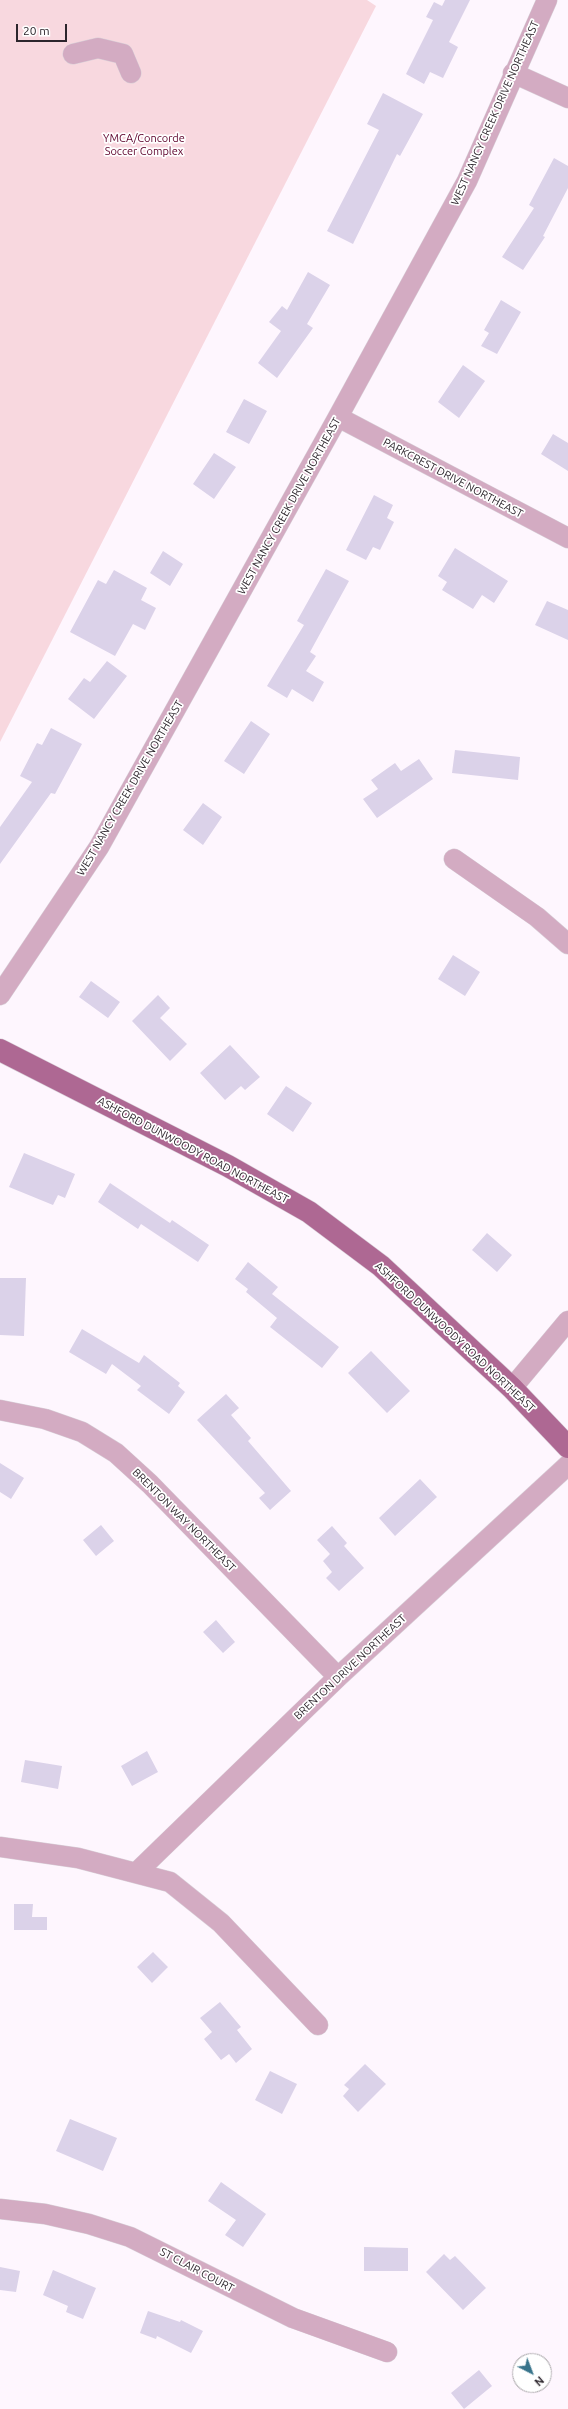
<!DOCTYPE html>
<html>
<head>
<meta charset="utf-8">
<style>
	body { margin:0 }
	#map { position:relative; width:568px; height:2409px; overflow:hidden; background:#fef6fe; font-family:Ubuntu,sans-serif }
	canvas { display:block }
	.north { position:absolute; left:512px; top:2353px; width:40px; height:40px; box-sizing:border-box; background:#fff; border:1px solid #aba8ab; border-radius:50%; rotate:138deg; font-size:11px; font-weight:700; line-height:16px; text-align:center; color:#2c252c }
	.north::after { content:''; display:block; margin:auto; width:14px; height:18px; background:#38748b; clip-path:polygon(50% 0,100% 100%,50% 72%,0 100%) }
	.scale { position:absolute; left:16px; top:24px; width:51px; height:18px; box-sizing:border-box; border:2px solid #2c252c; border-top:0; padding-left:5px; font-size:12px; line-height:14px; white-space:nowrap; color:#2c252c; -webkit-text-stroke:3px #fff; paint-order:stroke }
</style>
</head>
<body>
<div id="map">
<canvas width="568" height="2409"></canvas>
<div class="north">N</div>
<div class="scale">20 m</div>
</div>
<script>
const g = document.querySelector('canvas').getContext('2d');
g.lineJoin = 'round';
function fill(path, color) { g.fillStyle = color; g.fill(path, 'evenodd'); }
const toPath = rows => new Path2D(rows.map(r => 'M' + r).join(''));
function trace(path, color, width, dash) { g.strokeStyle = color; g.lineWidth = width; g.lineCap = dash ? 'butt' : 'round'; g.setLineDash(dash || []); g.stroke(path); }
function drawText(font, color, halo, rows, align = 'center') {
  g.font = font + ' Ubuntu,sans-serif'; g.lineWidth = 3.5; g.setLineDash([]); g.textBaseline = 'middle'; g.strokeStyle = halo; g.fillStyle = color; for (const [text, x, y, turn = 0] of rows) {
    g.save(); g.translate(x, y); g.rotate((+turn || 0) * Math.PI / 180); g.textAlign = isNaN(turn) ? turn : align; if (halo) g.strokeText(text, 0, 0); g.fillText(text, 0, 0); g.restore();
  }
}
fill(toPath([
	[0,0,367,0,376,6,0,742]
]), '#f8d8df');
fill(toPath([
	[445,0,470,0,449,42,458,47,443,78,430,72,424,84,406,74,433,20,426,17,434,2,442,6],
	[383,93,423,114,400,156,397,154,353,244,327,231,379,130,367,124],
	[554,158,568,166,568,188,543,236,545,237,523,270,502,257,534,208,529,205],
	[308,272,330,285,307,324,313,328,277,378,258,363,281,331,269,322,282,306,287,310],
	[501,300,521,312,497,354,481,346,489,333,484,330],
	[463,365,485,381,459,418,438,402],
	[244,399,267,411,249,444,226,432],
	[553,434,568,443,568,471,541,454],
	[214,453,236,467,214,499,193,484],
	[374,495,393,505,387,518,394,522,380,550,373,547,366,560,346,550],
	[455,548,508,581,494,603,482,595,473,609,442,590,447,582,438,576],
	[163,551,183,564,170,586,150,573],
	[326,569,349,581,310,652,316,656,306,671,324,682,313,702,292,689,287,698,267,686,304,625,297,621],
	[114,570,147,588,141,600,156,608,145,630,133,624,115,656,70,632,98,580,106,584],
	[547,601,568,610,568,640,535,625],
	[107,661,127,676,94,719,68,699,84,678,90,682],
	[251,721,270,734,244,774,224,761],
	[51,728,82,744,55,794,51,793,0,864,0,827,32,782,20,776,37,743,42,745],
	[455,750,520,757,518,780,452,773],
	[419,759,433,779,377,818,363,799,378,789,371,780,395,763,401,771],
	[203,803,222,817,203,845,183,830],
	[453,955,480,972,465,996,438,979],
	[91,981,120,1002,108,1018,79,997],
	[158,995,170,1008,160,1018,187,1044,170,1061,132,1021],
	[230,1045,260,1077,245,1090,241,1086,225,1100,200,1073],
	[286,1086,312,1103,293,1132,267,1114],
	[24,1153,75,1174,65,1198,58,1195,53,1205,9,1187],
	[110,1183,170,1223,172,1220,209,1245,198,1262,141,1224,138,1229,98,1202],
	[487,1233,512,1255,497,1272,472,1250],
	[248,1262,278,1287,272,1294,339,1347,322,1368,270,1327,277,1318,246,1292,248,1289,235,1279],
	[0,1278,26,1278,24,1336,0,1335],
	[82,1329,139,1363,144,1355,180,1383,178,1386,185,1392,169,1414,137,1390,141,1386,112,1364,106,1374,69,1352],
	[371,1351,410,1391,387,1413,348,1373],
	[226,1394,239,1408,231,1415,251,1438,248,1441,291,1491,270,1510,259,1498,265,1493,197,1420],
	[0,1463,24,1478,11,1499,0,1492],
	[420,1479,437,1497,395,1536,379,1518],
	[101,1525,114,1541,96,1556,83,1540],
	[332,1526,347,1543,344,1546,364,1568,339,1591,326,1578,332,1572,323,1561,330,1554,317,1540],
	[216,1620,235,1642,223,1653,203,1632],
	[147,1751,158,1772,132,1786,121,1766],
	[25,1760,62,1766,58,1789,21,1782],
	[14,1904,33,1904,32,1917,47,1917,47,1930,14,1930],
	[153,1952,168,1967,152,1983,137,1967],
	[220,2002,241,2027,237,2030,252,2049,236,2063,229,2054,221,2060,204,2039,212,2032,200,2018],
	[365,2064,386,2084,358,2112,343,2096,349,2089,344,2085],
	[270,2071,297,2084,282,2114,255,2100],
	[70,2119,117,2138,103,2171,56,2151],
	[221,2182,266,2214,243,2247,225,2235,236,2220,208,2201],
	[364,2247,408,2248,408,2271,364,2271],
	[444,2254,450,2260,455,2256,486,2288,463,2310,426,2272],
	[0,2267,20,2271,16,2292,0,2290],
	[53,2270,96,2288,83,2319,66,2312,68,2306,43,2295],
	[148,2311,180,2322,181,2320,203,2331,191,2353,157,2336,156,2339,140,2333],
	[479,2370,492,2386,464,2409,451,2393]
]), '#dbd2e9');
const minor = toPath([
	[73,54,98,48,123,54,131,73],
	[513,73,568,98],
	[338,417,568,538],
	[454,859,537,917,568,944],
	[0,995,99,847,338,417,467,181,547,0],
	[512,1388,568,1321],
	[0,1410,45,1419,82,1432,116,1453,150,1484,338,1677],
	[0,1847,78,1858,170,1882,221,1923,318,2025],
	[136,1873,338,1677,568,1465],
	[0,2209,45,2214,89,2224,130,2237,293,2318,387,2352]
]);
const major = toPath([
	[0,1050,228,1166,309,1212,381,1266,512,1388,568,1447]
]);
trace(minor, '#d8d0d8', 21);
trace(major, '#d8d0d8', 23);
trace(minor, '#d3abc2', 20);
trace(major, '#ae6893', 22);
drawText('11px', '#2c252c', '#fff', [
	["WEST NANCY CREEK DRIVE NORTHEAST",495,113,-66],
	["PARKCREST DRIVE NORTHEAST",453,478,28],
	["WEST NANCY CREEK DRIVE NORTHEAST",289,506,-61],
	["WEST NANCY CREEK DRIVE NORTHEAST",130,788,-60],
	["ASHFORD DUNWOODY ROAD NORTHEAST",193,1150,28],
	["ASHFORD DUNWOODY ROAD NORTHEAST",455,1337,43],
	["BRENTON WAY NORTHEAST",184,1520,45],
	["BRENTON DRIVE NORTHEAST",350,1667,-43],
	["ST CLAIR COURT",197,2270,28]
]);
drawText('11px', '#5c002a', '#fff', [
	["YMCA/Concorde",144,138],
	["Soccer Complex",144,151]
]);
</script>
</body>
</html>
